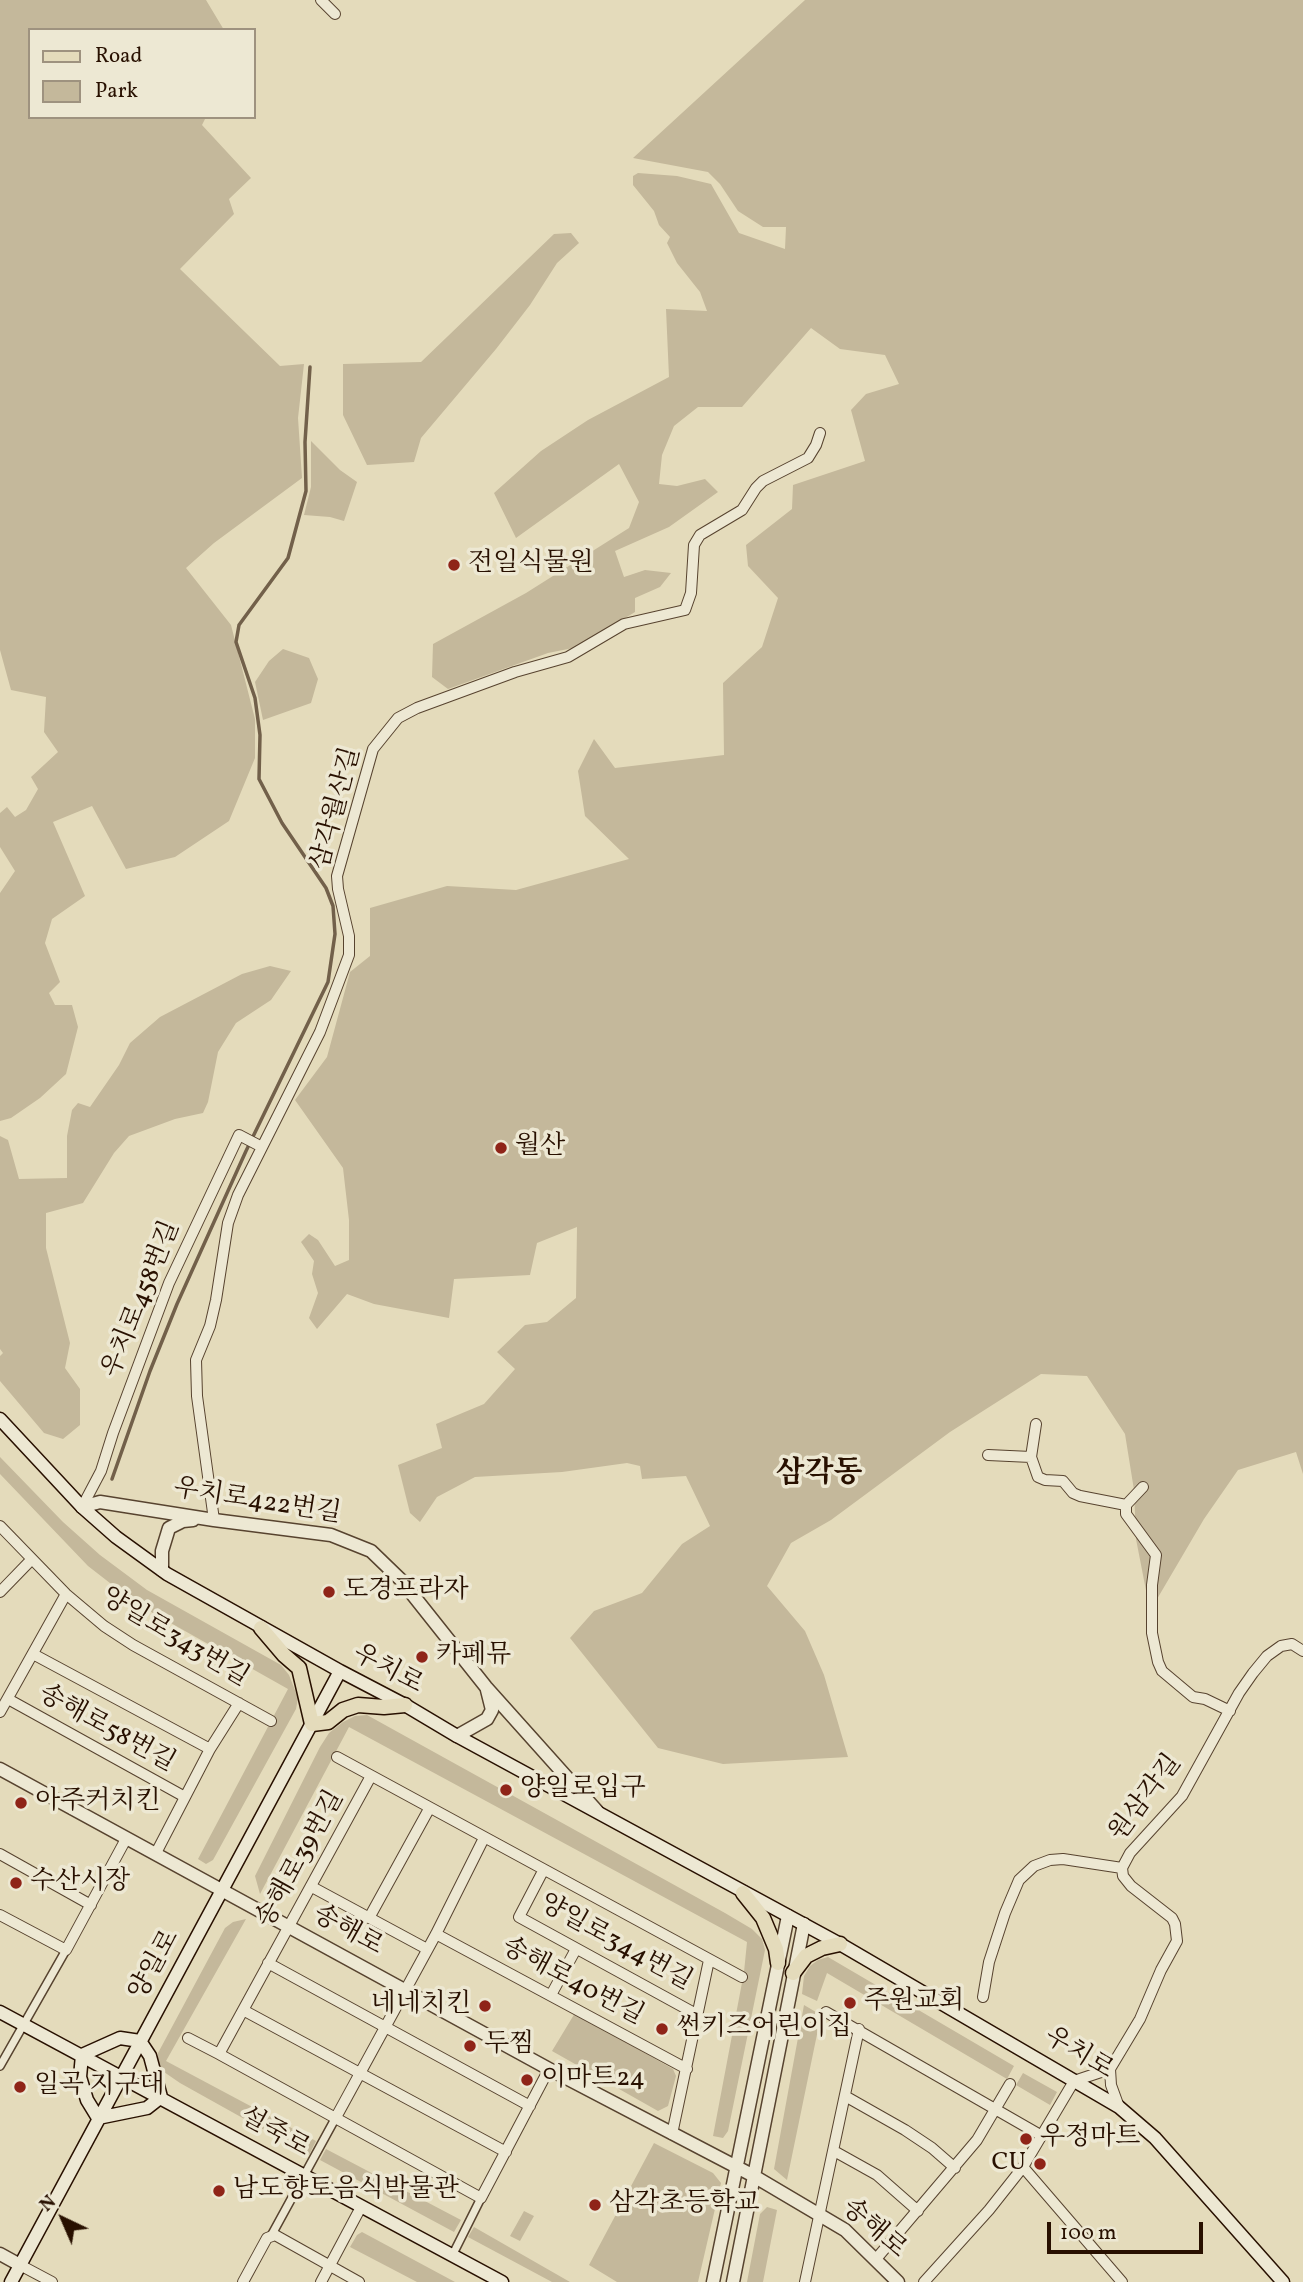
<!DOCTYPE html>
<html>
<head>
<meta charset="utf-8">
<style>
	body { margin:0 }
	#map { position:relative; width:1303px; height:2282px; overflow:hidden; background:#e4dbbb; font-family:Vollkorn,serif }
	canvas { display:block }
	.legend { position:absolute; left:28px; top:28px; width:228px; height:91px; box-sizing:border-box; background:#ede8d3; border:2px solid #9e927f; margin:0; padding:9px 12px; list-style:none; font-size:21px; color:#281000 }
	.legend li { display:flex; align-items:center; gap:14px; height:35px }
	.legend b { width:35px; border:2px solid #9e927f }
	.north { position:absolute; left:28px; top:2184px; width:70px; height:70px; -webkit-text-stroke:5px #ede8d3; paint-order:stroke; rotate:316deg; font-size:19px; font-weight:700; line-height:28px; text-align:center; color:#281000 }
	.north::after { content:''; display:block; margin:auto; width:24px; height:32px; background:#281000; clip-path:polygon(50% 0,100% 100%,50% 72%,0 100%) }
	.scale { position:absolute; left:1047px; top:2222px; width:156px; height:32px; box-sizing:border-box; border:4px solid #281000; border-top:0; padding-left:9px; font-size:21px; line-height:24px; white-space:nowrap; color:#281000; -webkit-text-stroke:5px #ede8d3; paint-order:stroke }
</style>
</head>
<body>
<div id="map">
<canvas width="1303" height="2282"></canvas>
<ul class="legend">
<li><b style="height:9px;background:#e4dbbb"></b>Road</li>
<li><b style="height:19px;background:#c4b89b"></b>Park</li>
</ul>
<div class="north">N</div>
<div class="scale">100 m</div>
</div>
<script>
const g = document.querySelector('canvas').getContext('2d');
g.lineJoin = 'round';
function fill(path, color) { g.fillStyle = color; g.fill(path, 'evenodd'); }
const toPath = rows => new Path2D(rows.map(r => 'M' + r).join(''));
function trace(path, color, width, dash) { g.strokeStyle = color; g.lineWidth = width; g.lineCap = dash ? 'butt' : 'round'; g.setLineDash(dash || []); g.stroke(path); }
function drawText(font, color, halo, rows, align = 'center') {
  g.font = font + ' Vollkorn,"Noto Serif KR",serif'; g.lineWidth = 7; g.setLineDash([]); g.textBaseline = 'middle'; g.strokeStyle = halo; g.fillStyle = color; for (const [text, x, y, turn = 0] of rows) {
    g.save(); g.translate(x, y); g.rotate((+turn || 0) * Math.PI / 180); g.textAlign = isNaN(turn) ? turn : align; if (halo) g.strokeText(text, 0, 0); g.fillText(text, 0, 0); g.restore();
  }
}
fill(toPath([
	[0,0,206,0,224,30,30,30,30,117,206,117,202,125,251,178,229,199,234,214,180,269,280,366,304,364,298,418,302,478,214,543,186,568,231,625,255,719,255,758,229,821,175,857,126,869,92,806,53,822,85,896,52,919,45,943,60,982,49,993,55,1005,72,1005,78,1027,66,1074,40,1098,11,1118,0,1121,0,893,15,871,0,847,0,813,7,807,15,817,26,810,38,789,31,777,58,752,44,732,46,697,11,690,0,650],
	[805,0,1303,0,1303,1474,1296,1452,1238,1470,1204,1519,1150,1611,1136,1539,1134,1490,1125,1434,1087,1376,1041,1374,950,1432,831,1520,791,1543,767,1586,805,1631,824,1675,848,1757,723,1764,658,1748,570,1638,594,1611,642,1593,682,1544,710,1526,686,1476,642,1479,640,1466,627,1463,562,1472,475,1477,437,1497,420,1522,410,1513,398,1465,442,1448,436,1424,484,1404,515,1369,497,1352,525,1325,547,1322,576,1298,577,1227,537,1243,530,1275,454,1279,449,1318,374,1304,347,1294,317,1329,309,1318,318,1293,312,1274,314,1261,301,1242,309,1234,318,1240,335,1266,349,1260,349,1220,343,1168,295,1100,327,1057,350,972,370,956,370,908,447,886,516,890,629,859,585,816,578,771,594,739,615,768,724,755,723,683,762,647,778,598,748,566,746,545,792,509,793,485,865,461,851,410,866,394,899,384,885,355,840,349,811,328,742,407,698,407,674,426,662,455,659,484,677,486,705,479,718,492,669,527,615,551,624,577,645,570,671,573,660,587,635,598,635,612,578,647,548,653,448,689,432,677,433,644,526,593,629,528,639,502,619,464,516,538,494,493,541,451,588,420,669,377,666,309,707,311,700,292,677,263,667,243,670,237,659,225,654,211,633,185,633,176,638,173,677,176,711,184,739,233,785,249,786,227,763,227,738,211,720,184,708,172,633,158],
	[571,233,579,243,557,263,530,305,496,349,421,438,414,462,367,465,343,415,343,364,421,362,554,234],
	[311,441,340,470,357,482,344,521,330,517,304,515,311,487],
	[283,649,309,658,318,679,311,703,263,720,255,682,269,661],
	[270,966,291,971,271,1000,236,1023,218,1052,208,1102,203,1113,175,1119,129,1136,114,1153,83,1203,46,1213,46,1248,70,1343,65,1368,80,1389,80,1425,63,1439,44,1433,0,1381,0,1356,3,1353,0,1349,0,1136,8,1140,19,1179,67,1178,67,1136,72,1110,78,1103,90,1107,119,1065,130,1043,160,1017,242,974],
	[0,1457,63,1522,100,1555,147,1590,281,1665,289,1675,298,1698,296,1709,213,1860,206,1864,198,1859,288,1689,137,1604,88,1566,0,1474],
	[367,1715,725,1913,752,1929,762,1939,765,1950,728,2131,723,2138,713,2136,744,1972,747,1942,349,1727,260,1894,255,1876,320,1747,329,1733,343,1722,355,1716],
	[246,1919,166,2061,316,2141,309,2155,180,2083,164,2072,158,2063,158,2053,225,1928,233,1922],
	[828,1957,1014,2066,1007,2079,827,1973,817,2001,802,1994,804,1976,810,1966,818,1960],
	[804,2005,821,2015,787,2180,774,2169],
	[575,2013,673,2069,676,2076,668,2106,658,2111,552,2051],
	[1023,2073,1057,2092,1050,2105,1016,2085],
	[654,2143,713,2173,721,2183,698,2282,617,2282,589,2265],
	[326,2149,461,2220,454,2232,320,2160],
	[767,2207,777,2210,763,2282,747,2282,760,2214],
	[524,2211,534,2216,520,2241,510,2236],
	[474,2227,570,2282,552,2282,468,2237],
	[362,2232,455,2282,417,2282,350,2247,357,2235]
]), '#c4b89b');
trace(toPath([
	[112,1479,150,1371,177,1304,246,1151,328,982,335,934,333,906,326,888,282,823,259,779,260,735,255,698,236,642,239,625,288,558,306,491,305,442,310,367]
]), '#72604a', 3.5);
const pedestrian = toPath([
	[0,2066,66,1950],
	[271,2236,335,2119],
	[452,2256,481,2198]
]);
const minor = toPath([
	[321,0,335,14],
	[1036,1424,1031,1457,1038,1477,1045,1480,1063,1481,1073,1493,1080,1496,1126,1505],
	[988,1455,1031,1457],
	[1143,1487,1126,1505,1126,1514,1156,1555,1152,1585,1152,1633,1158,1662,1162,1671,1193,1697,1205,1699,1230,1711],
	[82,1507,101,1471,113,1433,169,1283,239,1135,262,1147],
	[214,1520,197,1396,196,1360,210,1326,216,1300,228,1223,238,1195,320,1032,349,955,349,936,338,889,337,876,373,749,398,718,417,708,515,672,568,657,624,624,685,610,691,593,694,545,700,535,742,510,756,488,763,481,808,458,816,445,820,433],
	[0,1526,66,1594,104,1626,133,1645,271,1721],
	[0,1592,32,1559],
	[33,1654,210,1749],
	[8,1699,185,1797],
	[0,1712,66,1594],
	[337,1757,742,1977],
	[371,1776,219,2054,481,2198,549,2069],
	[156,1853,210,1749,239,1703],
	[0,1854,91,1905],
	[543,1871,519,1917,696,2014],
	[312,1887,427,1949],
	[0,1915,66,1950,126,1839],
	[369,1918,429,1809],
	[436,1934,687,2069],
	[268,1963,530,2106],
	[551,1995,576,1949],
	[983,1997,989,1962,1005,1913,1019,1880,1034,1866,1050,1860,1063,1859,1122,1868],
	[243,2010,506,2152],
	[826,2012,1042,2136],
	[188,2038,219,2054],
	[1110,2069,1140,2019,1161,1970,1177,1941,1175,1924,1172,1918,1131,1886,1123,1876,1122,1868,1130,1853,1182,1796,1239,1693,1253,1673,1267,1656,1281,1646,1292,1644,1303,1651],
	[845,2096,905,2130,932,2148,955,2168],
	[335,2119,436,1934,484,1838],
	[672,2134,709,1960],
	[834,2151,877,2175,918,2211],
	[1023,2167,1122,2282],
	[876,2259,977,2140,1010,2084],
	[20,2265,52,2282],
	[243,2282,267,2238,275,2235,359,2282],
	[321,2282,361,2207],
	[805,2282,859,2029],
	[924,2282,989,2210,1023,2167,1074,2081,1110,2069,1111,2085,1119,2107]
]);
const tertiary = toPath([
	[82,1507,100,1502,214,1520,331,1535,371,1551,401,1580,486,1687,597,1811],
	[162,1570,162,1551,169,1528,183,1521,193,1520],
	[457,1736,487,1719,492,1710,487,1690],
	[0,1769,549,2069,752,2175,845,2230,898,2282],
	[0,2254,20,2265],
	[713,2282,788,1916],
	[733,2282,804,1924]
]);
const secondary = toPath([
	[0,1419,82,1507,116,1537,167,1574,340,1671,405,1705,457,1736,840,1944,1119,2107,1155,2138,1283,2282],
	[0,2012,502,2282],
	[140,2041,150,2056,161,2097],
	[82,2055,80,2077,87,2100,98,2118],
	[82,2055,120,2038,140,2041],
	[98,2118,147,2108,161,2097],
	[11,2282,340,1671]
]);
const primary = toPath([
	[261,1628,284,1655,299,1668,312,1724,328,1722,343,1710,358,1705,384,1707,405,1705],
	[743,1893,763,1918,776,1949,778,1963],
	[793,1973,806,1956,822,1948,840,1944]
]);
trace(pedestrian, '#57432f', 10);
trace(minor, '#57432f', 12);
trace(tertiary, '#57432f', 15);
trace(secondary, '#281000', 15);
trace(primary, '#281000', 17);
trace(pedestrian, '#ede8d3', 7);
trace(minor, '#ede8d3', 10);
trace(tertiary, '#ede8d3', 12);
trace(secondary, '#ede8d3', 12);
trace(primary, '#e4dbbb', 14);
for (const [x, y, r, color] of [
	[454,565,7,"#8f2418"],
	[501,1148,7,"#8f2418"],
	[329,1592,7,"#8f2418"],
	[422,1657,7,"#8f2418"],
	[506,1790,7,"#8f2418"],
	[21,1803,7,"#8f2418"],
	[16,1883,7,"#8f2418"],
	[850,2003,7,"#8f2418"],
	[485,2006,7,"#8f2418"],
	[662,2029,7,"#8f2418"],
	[470,2046,7,"#8f2418"],
	[527,2080,7,"#8f2418"],
	[20,2087,7,"#8f2418"],
	[1026,2139,7,"#8f2418"],
	[1040,2164,7,"#8f2418"],
	[219,2191,7,"#8f2418"],
	[595,2205,7,"#8f2418"]
]) { const dot = new Path2D(); dot.arc(x, y, r, 0, 2 * Math.PI); g.fillStyle = color; g.fill(dot); trace(dot, '#ede8d3', 2.5); }
drawText('26px', '#281000', '#ede8d3', [
	["전일식물원",468,565],
	["월산",515,1148],
	["도경프라자",343,1592],
	["카페뮤",436,1657],
	["양일로입구",520,1790],
	["아주커치킨",35,1803],
	["수산시장",30,1883],
	["주원교회",864,2003],
	["네네치킨",471,2006,"right"],
	["썬키즈어린이집",676,2029],
	["두찜",484,2046],
	["이마트24",541,2080],
	["일곡 지구대",34,2087],
	["우정마트",1040,2139],
	["CU",1026,2164,"right"],
	["남도향토음식박물관",233,2191],
	["삼각초등학교",609,2205]
], 'left');
drawText('26px', '#281000', '#ede8d3', [
	["삼각월산길",338,809,-75],
	["우치로458번길",143,1300,-68],
	["우치로422번길",257,1503,9],
	["양일로343번길",174,1639,31],
	["우치로",387,1671,28],
	["송해로58번길",106,1730,29],
	["원삼각길",1147,1799,-53],
	["송해로39번길",302,1860,-61],
	["송해로",347,1932,29],
	["양일로344번길",615,1944,29],
	["양일로",156,1966,-61],
	["송해로40번길",572,1983,28],
	["우치로",1078,2055,31],
	["설죽로",274,2134,29],
	["송해로",873,2230,41]
]);
drawText('bold 30px', '#281000', '#ede8d3', [
	["삼각동",819,1475]
]);
</script>
</body>
</html>
